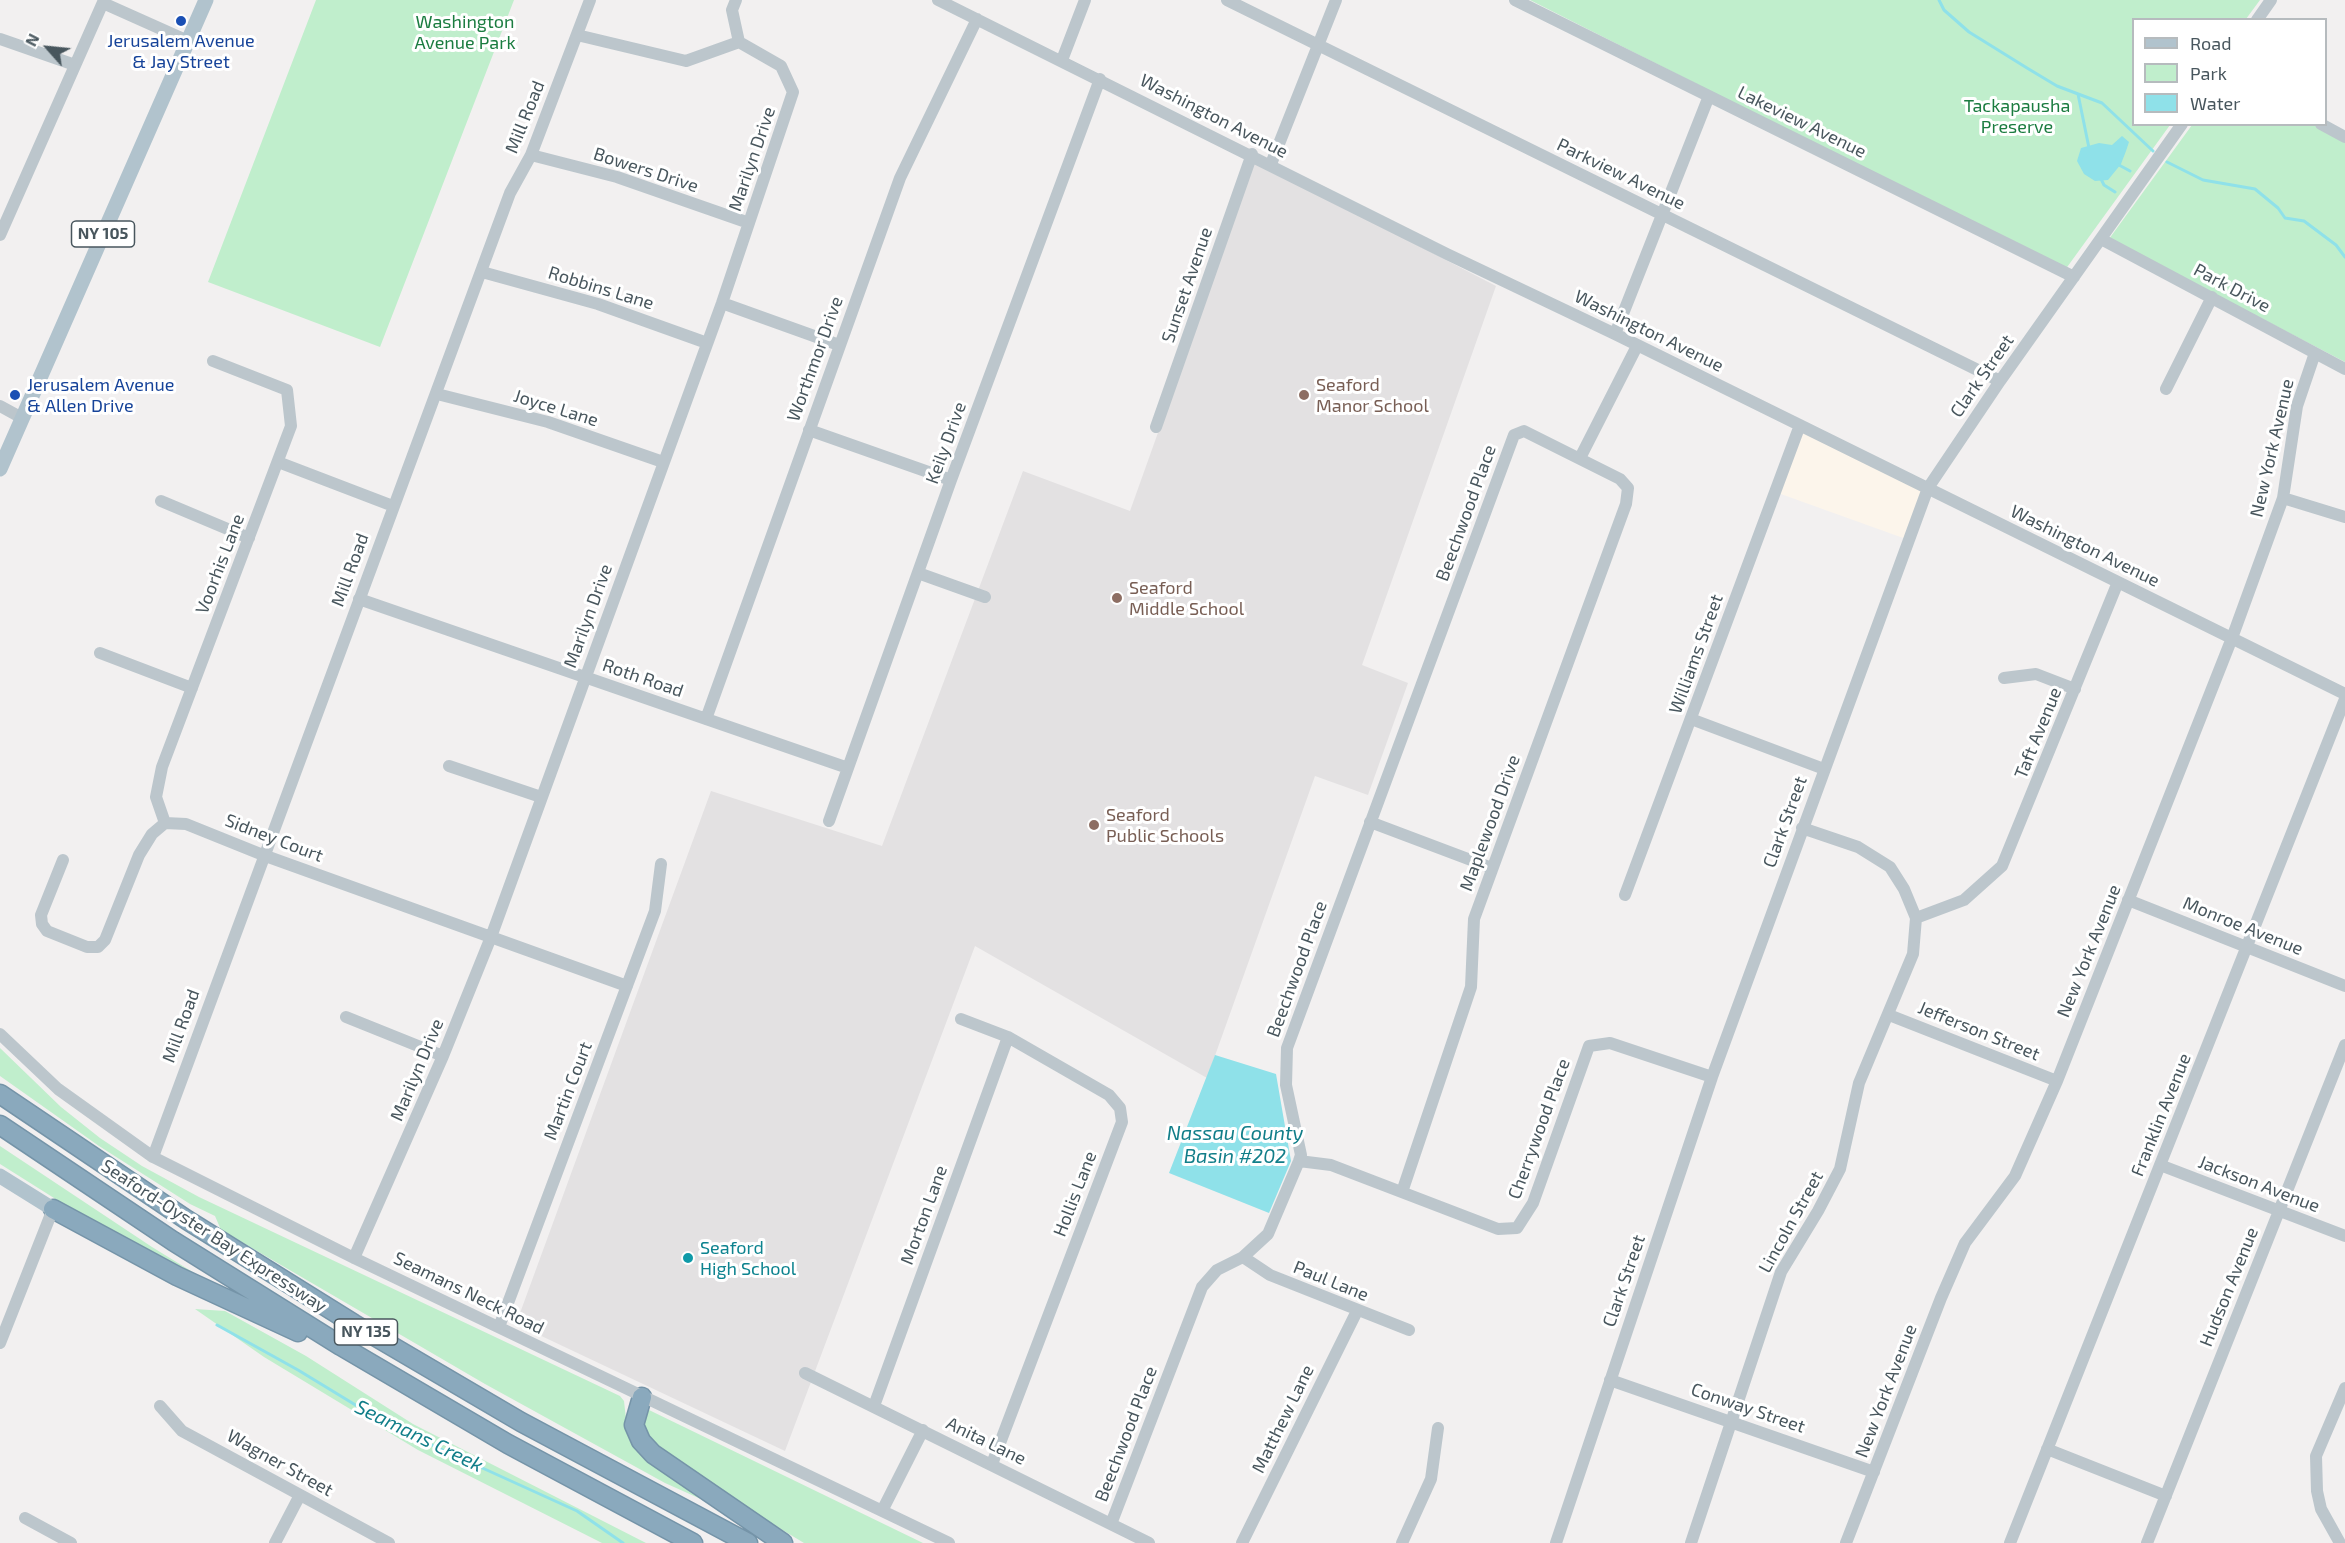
<!DOCTYPE html>
<html>
<head>
<meta charset="utf-8">
<style>
	body { margin:0 }
	#map { position:relative; width:2345px; height:1543px; overflow:hidden; background:#f2f0f0; font-family:"Exo 2",sans-serif }
	canvas { display:block }
	.legend { position:absolute; left:2132px; top:18px; width:195px; height:108px; box-sizing:border-box; background:#fff; border:2px solid #b6bbbe; margin:0; padding:8px 10px; list-style:none; font-size:18px; color:#48565d }
	.legend li { display:flex; align-items:center; gap:12px; height:30px }
	.legend b { width:30px; border:2px solid #b6bbbe }
	.north { position:absolute; left:18px; top:18px; width:60px; height:60px; -webkit-text-stroke:4px #fff; paint-order:stroke; rotate:297deg; font-size:16px; font-weight:700; line-height:24px; text-align:center; color:#48565d }
	.north::after { content:''; display:block; margin:auto; width:21px; height:27px; background:#48565d; clip-path:polygon(50% 0,100% 100%,50% 72%,0 100%) }
</style>
</head>
<body>
<div id="map">
<canvas width="2345" height="1543"></canvas>
<ul class="legend">
<li><b style="height:8px;background:#b1c3cd"></b>Road</li>
<li><b style="height:16px;background:#c0eecc"></b>Park</li>
<li><b style="height:16px;background:#8fe1e9"></b>Water</li>
</ul>
<div class="north">N</div>
</div>
<script>
const g = document.querySelector('canvas').getContext('2d');
g.lineJoin = 'round';
function fill(path, color) { g.fillStyle = color; g.fill(path, 'evenodd'); }
const toPath = rows => new Path2D(rows.map(r => 'M' + r).join(''));
function trace(path, color, width, dash) { g.strokeStyle = color; g.lineWidth = width; g.lineCap = dash ? 'butt' : 'round'; g.setLineDash(dash || []); g.stroke(path); }
function drawText(font, color, halo, rows, align = 'center') {
  g.font = font + ' "Exo 2",sans-serif'; g.lineWidth = 6; g.setLineDash([]); g.textBaseline = 'middle'; g.strokeStyle = halo; g.fillStyle = color; for (const [text, x, y, turn = 0] of rows) {
    g.save(); g.translate(x, y); g.rotate((+turn || 0) * Math.PI / 180); g.textAlign = isNaN(turn) ? turn : align; if (halo) g.strokeText(text, 0, 0); g.fillText(text, 0, 0); g.restore();
  }
}
fill(toPath([
	[1802,428,1924,489,1906,539,1778,493]
]), '#fcf5eb');
fill(toPath([
	[1255,161,1496,286,1362,665,1408,683,1368,795,1315,776,1207,1078,975,946,785,1451,516,1324,711,791,882,846,1023,471,1130,511]
]), '#e3e1e2');
fill(toPath([
	[316,0,514,0,380,347,208,282],
	[1530,0,2260,0,2246,19,2134,20,2134,124,2170,125,2065,270],
	[2192,125,2317,125,2345,140,2345,362,2109,239],
	[0,1048,61,1107,100,1138,142,1166,199,1197,620,1396,624,1401,627,1428,711,1500,703,1500,665,1483,485,1384,221,1230,215,1216,190,1204,99,1146,0,1076],
	[0,1146,152,1247,204,1279,60,1208,54,1198,0,1164],
	[195,1309,225,1311,306,1356,413,1424,646,1543,602,1543,418,1450,264,1357],
	[643,1410,649,1410,923,1543,804,1543,728,1497,647,1443,638,1414]
]), '#c0eecc');
fill(toPath([
	[2122,136,2129,142,2126,151,2121,164,2108,180,2095,181,2084,174,2077,161,2081,148,2099,143,2112,145],
	[1215,1055,1276,1074,1291,1161,1269,1213,1169,1173]
]), '#8fe1e9');
trace(toPath([
	[1939,0,1944,10,1969,32,2027,68,2057,86,2102,103,2153,151],
	[2078,94,2089,148],
	[2167,162,2203,180,2255,189,2278,208,2285,218,2304,221,2336,245,2345,257],
	[2119,165,2130,171],
	[2101,179,2104,185,2115,192],
	[217,1325,298,1370,390,1426,577,1511,623,1543]
]), '#8fe1e9', 3);
const highway = toPath([
	[0,1094,187,1220,354,1324,521,1422,748,1543],
	[0,1125,173,1241,341,1346,508,1444,693,1543],
	[53,1209,177,1276,298,1332],
	[642,1397,634,1425,641,1441,653,1454,783,1543]
]);
trace(highway, '#7594a8', 21);
trace(toPath([
	[938,0,1447,254,1615,334,2345,694],
	[1227,0,2000,381],
	[1515,0,2074,277],
	[103,3,188,41],
	[2257,20,2271,0],
	[577,35,686,61,739,42],
	[0,39,75,65],
	[1062,60,1085,0],
	[2321,124,2345,137],
	[531,155,617,177,749,223],
	[1271,164,1336,0],
	[0,235,104,0],
	[2101,239,2345,369],
	[482,272,598,304,707,343],
	[722,303,839,345],
	[1615,334,1709,96],
	[2166,389,2212,297],
	[437,394,548,422,663,462],
	[0,406,22,418],
	[1156,427,1252,154],
	[809,430,951,480],
	[1580,458,1637,346],
	[278,462,393,506],
	[2283,498,2345,517],
	[161,501,249,538],
	[918,573,985,597],
	[359,599,848,768],
	[100,653,192,688],
	[2004,678,2036,674,2075,689],
	[706,719,900,178,977,19],
	[1691,719,1824,769],
	[449,766,541,797],
	[829,821,951,480,1100,79],
	[1370,822,1492,868],
	[165,823,156,797,162,767,291,426,287,390,213,361],
	[1802,828,1858,847,1890,867,1904,889,1916,918],
	[63,860,41,915,42,924,47,931,87,947,98,947,105,940,139,855,152,834,165,823,186,824,263,855,627,986],
	[1625,895,1800,425],
	[2128,900,2345,986],
	[1889,1015,2057,1081],
	[346,1017,443,1056],
	[961,1019,1008,1037,1109,1095,1120,1108,1122,1122,992,1464],
	[0,1034,58,1089,153,1157,354,1258,949,1543],
	[153,1157,510,193,531,155,590,0],
	[1299,1161,1331,1165,1498,1229,1517,1228,1533,1203,1589,1046,1610,1043,1712,1077],
	[2160,1165,2345,1236],
	[1243,1257,1270,1275,1409,1330],
	[354,1258,443,1056,491,937,722,303,793,92,781,66,739,42,732,10,736,0],
	[499,1327,655,911,661,864],
	[0,1343,53,1209],
	[805,1373,1149,1543],
	[1610,1380,1874,1472],
	[160,1406,182,1431,389,1543],
	[874,1406,1008,1037],
	[2047,1449,2166,1496],
	[882,1511,923,1430],
	[25,1518,71,1543],
	[1111,1524,1202,1287,1217,1270,1243,1257,1268,1234,1299,1161,1301,1155,1286,1085,1287,1048,1514,435,1524,431,1620,479,1628,488,1626,504,1474,919,1471,987,1402,1192],
	[275,1543,300,1495],
	[1242,1543,1357,1311],
	[1402,1543,1431,1479,1438,1428],
	[1556,1543,1712,1077,1928,488,2000,381,2182,124],
	[1691,1543,1781,1272,1818,1211,1840,1169,1859,1083,1913,954,1916,918,1964,900,2002,866,2118,582],
	[1846,1543,1941,1298,1965,1243,2015,1176,2057,1081,2232,638,2283,498,2297,406,2315,353],
	[2010,1543,2345,699],
	[2147,1543,2345,1045],
	[2340,1543,2321,1509,2317,1491,2316,1456,2345,1388]
]), '#bcc6cc', 12);
trace(toPath([
	[0,469,206,0],
	[0,1176,53,1209]
]), '#b1c3cd', 15);
trace(highway, '#8aa9bd', 18);
for (const [x, y, r, color] of [
	[181,21,6,"#1a4fb4"],
	[15,395,6,"#1a4fb4"],
	[1304,395,6,"#8d6e63"],
	[1117,598,6,"#8d6e63"],
	[1094,825,6,"#8d6e63"],
	[688,1258,6,"#0f9aa8"]
]) { const dot = new Path2D(); dot.arc(x, y, r, 0, 2 * Math.PI); g.fillStyle = color; g.fill(dot); trace(dot, '#fff', 2); }
for (const [x, y, w] of [
	[103,234,63],
	[366,1332,63]
]) { const box = new Path2D(); box.roundRect(x - w / 2, y - 13, w, 26, 4.5); g.fillStyle = '#fff'; g.fill(box); trace(box, '#48565d', 1.5); }
drawText('bold 16px', '#48565d', null, [
	["NY 105",103,234],
	["NY 135",366,1332]
]);
drawText('18px', '#1b7c40', '#fff', [
	["Washington",465,22],
	["Avenue Park",465,43],
	["Tackapausha",2017,106],
	["Preserve",2017,127]
]);
drawText('18px', '#164399', '#fff', [
	["Jerusalem Avenue",181,41],
	["& Jay Street",181,62],
	["Jerusalem Avenue",27,385,"left"],
	["& Allen Drive",27,406,"left"]
]);
drawText('18px', '#48565d', '#fff', [
	["Washington Avenue",1214,116,27],
	["Mill Road",525,117,-68],
	["Lakeview Avenue",1802,122,26],
	["Marilyn Drive",752,159,-71],
	["Bowers Drive",646,170,18],
	["Parkview Avenue",1621,174,26],
	["Sunset Avenue",1187,285,-71],
	["Robbins Lane",601,288,17],
	["Park Drive",2232,288,28],
	["Washington Avenue",1649,331,26],
	["Worthmor Drive",815,359,-70],
	["Clark Street",1982,376,-55],
	["Joyce Lane",556,408,17],
	["Keily Drive",946,443,-70],
	["New York Avenue",2272,448,-77],
	["Beechwood Place",1466,513,-70],
	["Washington Avenue",2085,546,26],
	["Voorhis Lane",220,564,-69],
	["Mill Road",350,570,-70],
	["Marilyn Drive",588,616,-70],
	["Williams Street",1696,654,-70],
	["Roth Road",643,678,19],
	["Taft Avenue",2038,733,-68],
	["Clark Street",1785,822,-70],
	["Maplewood Drive",1490,823,-70],
	["Sidney Court",274,838,21],
	["Monroe Avenue",2243,926,22],
	["New York Avenue",2089,951,-68],
	["Beechwood Place",1297,969,-70],
	["Mill Road",181,1026,-70],
	["Jefferson Street",1979,1031,22],
	["Marilyn Drive",417,1070,-67],
	["Martin Court",568,1091,-69],
	["Franklin Avenue",2161,1115,-68],
	["Cherrywood Place",1539,1129,-70],
	["Jackson Avenue",2259,1184,21],
	["Hollis Lane",1075,1194,-69],
	["Morton Lane",924,1215,-70],
	["Lincoln Street",1791,1222,-61],
	["Seaford-Oyster Bay Expressway",214,1236,33],
	["Paul Lane",1331,1281,22],
	["Clark Street",1624,1281,-71],
	["Hudson Avenue",2229,1287,-68],
	["Seamans Neck Road",469,1293,26],
	["New York Avenue",1886,1391,-69],
	["Conway Street",1748,1408,19],
	["Matthew Lane",1283,1419,-64],
	["Beechwood Place",1126,1434,-69],
	["Anita Lane",986,1441,26],
	["Wagner Street",280,1463,29]
]);
drawText('18px', '#785e54', '#fff', [
	["Seaford",1316,385],
	["Manor School",1316,406],
	["Seaford",1129,588],
	["Middle School",1129,609],
	["Seaford",1106,815],
	["Public Schools",1106,836]
], 'left');
drawText('18px', '#0d838f', '#fff', [
	["Seaford",700,1248],
	["High School",700,1269]
], 'left');
drawText('italic 20px', '#117e89', '#fff', [
	["Nassau County",1235,1133],
	["Basin #202",1235,1156],
	["Seamans Creek",419,1436,26]
]);
</script>
</body>
</html>
